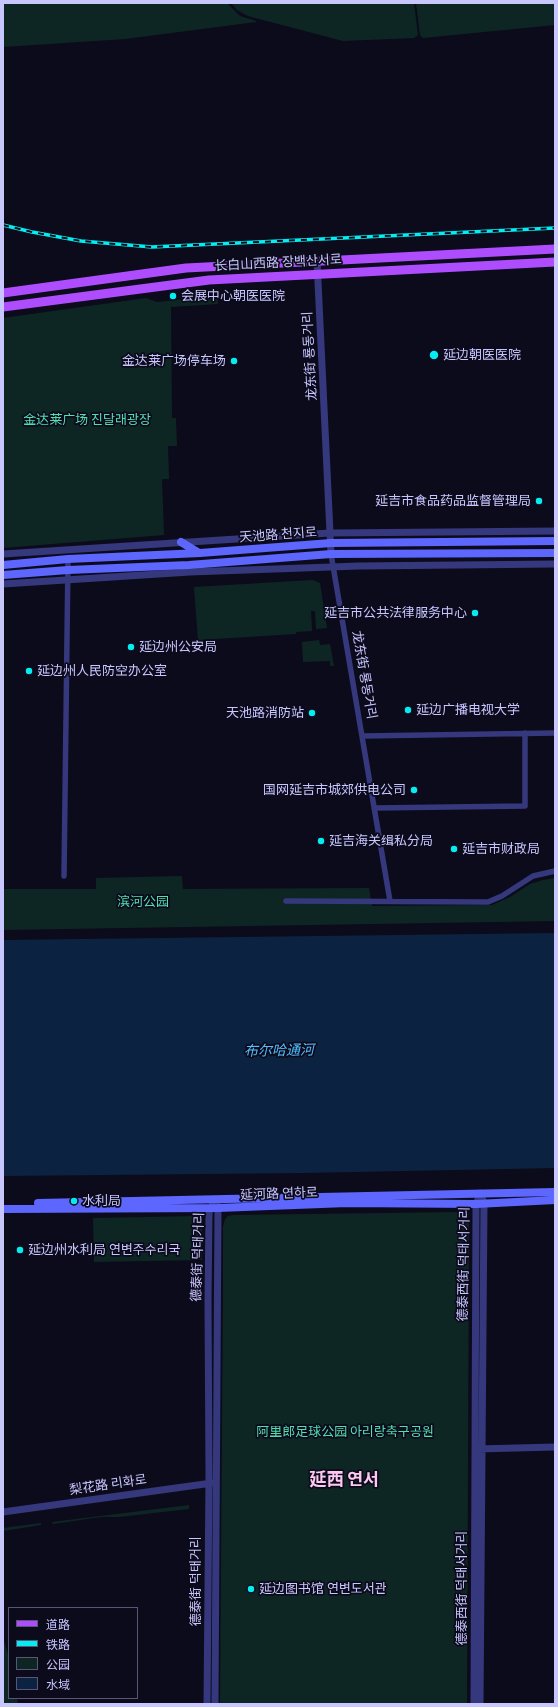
<!DOCTYPE html>
<html>
<head>
<meta charset="utf-8">
<style>
	body { margin:0 }
	#map { position:relative; width:558px; height:1707px; overflow:hidden; background:#0c0b1c; font-family:Cabin,"Noto Sans SC",sans-serif }
	canvas { display:block }
	.frame { position:absolute; inset:0; border:4px solid #c8c6ff; pointer-events:none }
	.legend { position:absolute; left:8px; top:1607px; width:130px; height:92px; box-sizing:border-box; background:#0c0b1c; border:1px solid #575677; margin:0; padding:5px 7px; list-style:none; font-size:12px; color:#c8c6ff }
	.legend li { display:flex; align-items:center; gap:8px; height:20px }
	.legend b { width:20px; border:1px solid #575677 }
</style>
</head>
<body>
<div id="map">
<canvas width="558" height="1707"></canvas>
<div class="frame"></div>
<ul class="legend">
<li><b style="height:5px;background:#ae4dff"></b>道路</li>
<li><b style="height:5px;background:#00edf1"></b>铁路</li>
<li><b style="height:11px;background:#0e2623"></b>公园</li>
<li><b style="height:11px;background:#0b2340"></b>水域</li>
</ul>
</div>
<script>
const g = document.querySelector('canvas').getContext('2d');
g.lineJoin = 'round';
function fill(path, color) { g.fillStyle = color; g.fill(path, 'evenodd'); }
const toPath = rows => new Path2D(rows.map(r => 'M' + r).join(''));
function trace(path, color, width, dash) { g.strokeStyle = color; g.lineWidth = width; g.lineCap = dash ? 'butt' : 'round'; g.setLineDash(dash || []); g.stroke(path); }
function drawText(font, color, halo, rows, align = 'center') {
  g.font = font + ' Cabin,"Noto Sans SC","Noto Sans KR",sans-serif'; g.lineWidth = 3.5; g.setLineDash([]); g.textBaseline = 'middle'; g.strokeStyle = halo; g.fillStyle = color; for (const [text, x, y, turn = 0] of rows) {
    g.save(); g.translate(x, y); g.rotate((+turn || 0) * Math.PI / 180); g.textAlign = isNaN(turn) ? turn : align; if (halo) g.strokeText(text, 0, 0); g.fillText(text, 0, 0); g.restore();
  }
}
fill(toPath([
	[3,3,227,3,240,16,256,21,256,22,125,39,3,47],
	[231,3,414,3,418,35,414,38,343,41,248,16,237,10],
	[416,3,555,3,555,25,423,38,420,35],
	[217,292,218,304,171,307,172,418,176,418,177,446,168,446,169,479,162,479,164,535,3,548,3,318,146,298,157,302,187,299,197,293],
	[313,580,320,583,327,628,316,629,315,611,311,611,312,631,296,632,296,634,198,640,194,587],
	[319,640,320,645,330,644,334,666,330,666,330,661,303,662,302,642],
	[182,876,183,889,369,888,372,906,492,905,510,897,530,884,543,880,555,878,555,921,3,930,3,889,96,889,96,878],
	[461,1212,466,1216,469,1222,467,1704,220,1704,223,1282,223,1227,225,1219,228,1216,233,1215],
	[199,1216,202,1221,202,1260,94,1262,93,1218],
	[189,1505,189,1509,119,1517,101,1517,53,1524,52,1522],
	[41,1523,41,1525,3,1531,3,1528],
	[3,1637,9,1658,9,1698,17,1698,18,1704,3,1704]
]), '#0e2623');
fill(toPath([
	[555,933,555,1168,304,1173,3,1176,3,940]
]), '#0b2340');
trace(toPath([
	[331,554,390,901],
	[362,736,555,733],
	[374,808,525,806,525,733],
	[64,876,68,559],
	[286,901,488,902,502,896,533,876,555,871]
]), '#35387c', 5.5);
trace(toPath([
	[317,261,331,554],
	[3,554,330,533,555,531],
	[3,584,190,572,359,566,555,564],
	[477,1449,555,1447],
	[3,1512,212,1483],
	[207,1704,209,1477,208,1300,209,1213,213,1203],
	[215,1704,218,1208,216,1202],
	[474,1704,476,1204,478,1199],
	[480,1704,484,1203,480,1193]
]), '#35387c', 7);
trace(toPath([
	[181,542,199,553],
	[3,565,68,559,200,553,331,543,555,541],
	[3,575,68,570,189,565,331,554,555,553],
	[38,1203,555,1192],
	[3,1209,218,1208,347,1203,476,1204,555,1200]
]), '#5d66ff', 8);
trace(toPath([
	[3,293,186,268,555,249],
	[3,307,209,280,555,262]
]), '#ae4dff', 9);
const rail = toPath([
	[3,225,32,232,81,241,152,247,555,228]
]);
trace(rail, '#00edf1', 3.5);
trace(rail, '#0c0b1c', 2, [6]);
for (const [x, y, r, color] of [
	[173,296,4,"#00edf1"],
	[434,355,5,"#00edf1"],
	[234,361,4,"#00edf1"],
	[539,501,4,"#00edf1"],
	[475,613,4,"#00edf1"],
	[131,647,4,"#00edf1"],
	[29,671,4,"#00edf1"],
	[408,710,4,"#00edf1"],
	[312,713,4,"#00edf1"],
	[414,790,4,"#00edf1"],
	[321,841,4,"#00edf1"],
	[454,849,4,"#00edf1"],
	[74,1201,4,"#00edf1"],
	[20,1250,4,"#00edf1"],
	[251,1589,4,"#00edf1"]
]) { const dot = new Path2D(); dot.arc(x, y, r, 0, 2 * Math.PI); g.fillStyle = color; g.fill(dot); trace(dot, '#0c0b1c', 1.5); }
drawText('13px', '#c8c6ff', '#0c0b1c', [
	["长白山西路 장백산서로",278,263,-3],
	["龙东街 룡동거리",310,356,-93],
	["天池路 천지로",278,535,-4],
	["龙东街 룡동거리",364,675,80],
	["延河路 연하로",279,1194,-2],
	["德泰街 덕태거리",198,1257,-88],
	["德泰西街 덕태서거리",464,1264,-89],
	["梨花路 리화로",108,1485,-8],
	["德泰街 덕태거리",196,1581,-90],
	["德泰西街 덕태서거리",462,1588,-90]
]);
drawText('13px', '#c8c6ff', '#0c0b1c', [
	["会展中心朝医医院",181,296],
	["延边朝医医院",443,355],
	["金达莱广场停车场",226,361,"right"],
	["延吉市食品药品监督管理局",531,501,"right"],
	["延吉市公共法律服务中心",467,613,"right"],
	["延边州公安局",139,647],
	["延边州人民防空办公室",37,671],
	["延边广播电视大学",416,710],
	["天池路消防站",304,713,"right"],
	["国网延吉市城郊供电公司",406,790,"right"],
	["延吉海关缉私分局",329,841],
	["延吉市财政局",462,849],
	["水利局",82,1201],
	["延边州水利局 연변주수리국",28,1250],
	["延边图书馆 연변도서관",259,1589]
], 'left');
drawText('13px', '#52dfb0', '#0c0b1c', [
	["金达莱广场 진달래광장",87,420],
	["滨河公园",143,902],
	["阿里郎足球公园 아리랑축구공원",345,1432]
]);
drawText('italic 14px', '#54beff', '#0c0b1c', [
	["布尔哈通河",279,1051,-1]
]);
drawText('bold 17px', '#ffc8f0', '#0c0b1c', [
	["延西 연서",344,1480]
]);
</script>
</body>
</html>
